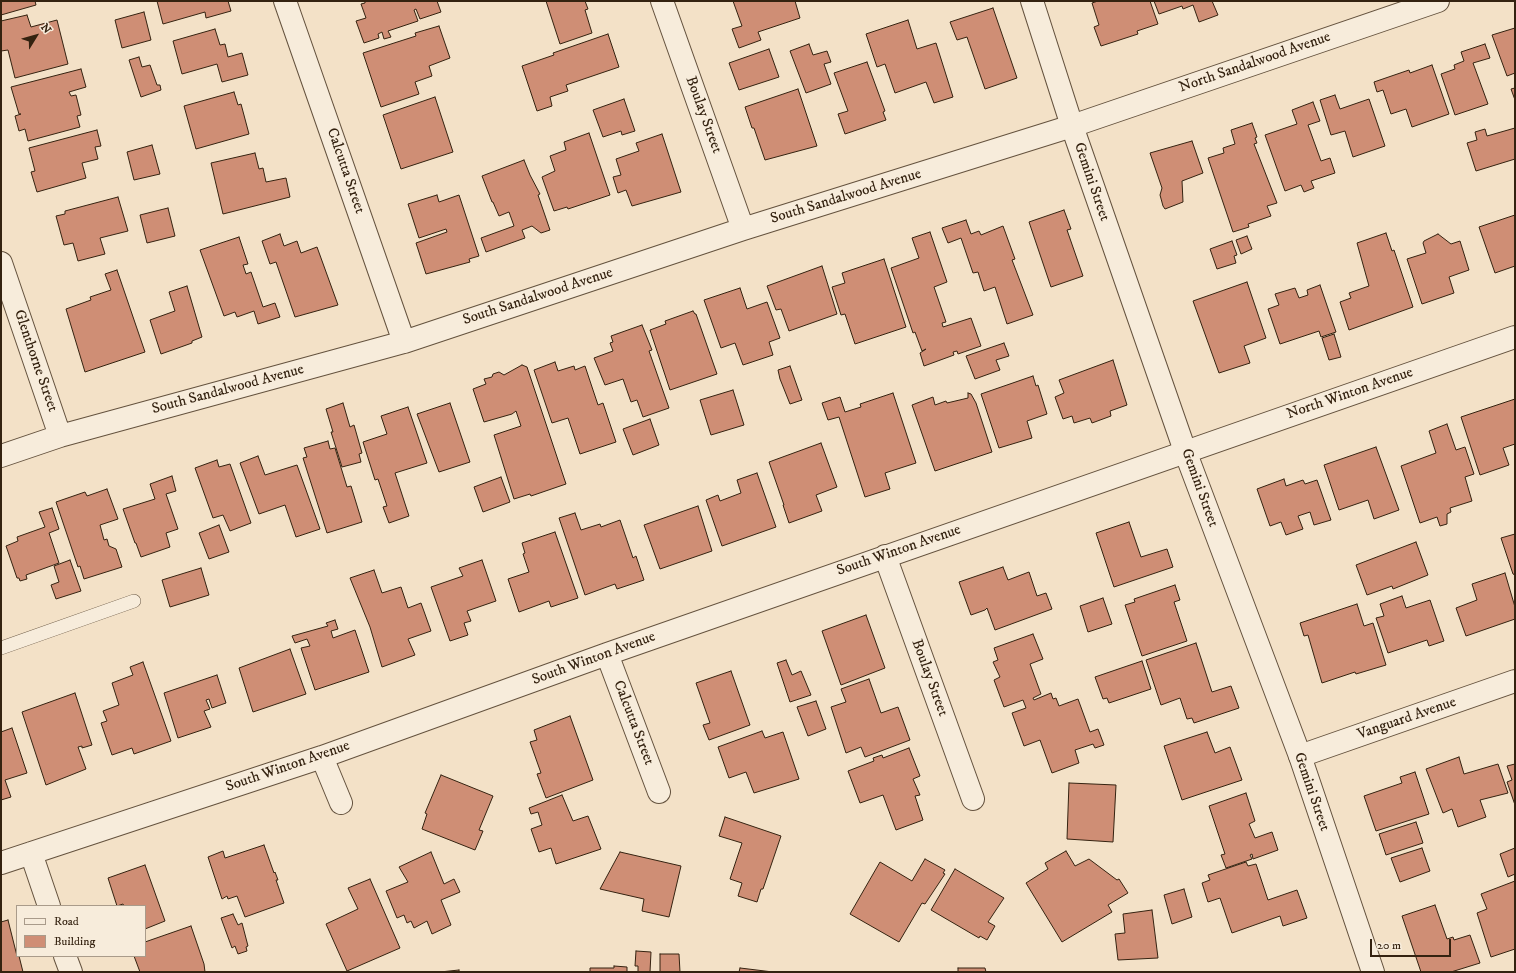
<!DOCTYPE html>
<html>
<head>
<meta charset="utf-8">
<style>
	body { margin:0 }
	#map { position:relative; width:1516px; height:973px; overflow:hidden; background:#f3e1c7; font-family:"IM FELL DW Pica",serif }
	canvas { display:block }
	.frame { position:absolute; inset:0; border:2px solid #342210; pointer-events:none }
	.legend { position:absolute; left:16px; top:905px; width:130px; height:52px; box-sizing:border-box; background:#f7ecdb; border:1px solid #a99b8a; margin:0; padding:5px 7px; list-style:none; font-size:12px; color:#342210 }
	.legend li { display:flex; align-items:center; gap:8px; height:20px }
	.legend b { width:20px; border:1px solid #a99b8a }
	.north { position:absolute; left:16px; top:16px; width:40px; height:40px; -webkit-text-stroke:3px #f7ecdb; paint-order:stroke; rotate:53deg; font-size:11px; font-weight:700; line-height:16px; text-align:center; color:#342210 }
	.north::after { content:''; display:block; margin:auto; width:14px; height:18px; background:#342210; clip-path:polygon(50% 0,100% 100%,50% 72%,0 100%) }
	.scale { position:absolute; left:1370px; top:939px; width:81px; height:18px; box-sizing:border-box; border:2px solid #342210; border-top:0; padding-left:5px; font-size:12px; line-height:14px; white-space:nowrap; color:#342210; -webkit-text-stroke:3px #f7ecdb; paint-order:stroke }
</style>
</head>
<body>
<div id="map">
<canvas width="1516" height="973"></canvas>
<div class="frame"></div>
<ul class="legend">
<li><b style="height:5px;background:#f7ecdb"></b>Road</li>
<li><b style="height:11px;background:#cf8e75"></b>Building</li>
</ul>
<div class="north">N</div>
<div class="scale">20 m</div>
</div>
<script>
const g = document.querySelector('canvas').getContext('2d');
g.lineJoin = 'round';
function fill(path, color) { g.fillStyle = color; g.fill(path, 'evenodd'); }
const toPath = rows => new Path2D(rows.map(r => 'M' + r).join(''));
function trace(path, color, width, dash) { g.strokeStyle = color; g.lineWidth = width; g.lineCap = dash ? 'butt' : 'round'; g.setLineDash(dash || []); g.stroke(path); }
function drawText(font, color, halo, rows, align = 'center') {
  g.font = font + ' "IM FELL DW Pica",serif'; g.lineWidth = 3; g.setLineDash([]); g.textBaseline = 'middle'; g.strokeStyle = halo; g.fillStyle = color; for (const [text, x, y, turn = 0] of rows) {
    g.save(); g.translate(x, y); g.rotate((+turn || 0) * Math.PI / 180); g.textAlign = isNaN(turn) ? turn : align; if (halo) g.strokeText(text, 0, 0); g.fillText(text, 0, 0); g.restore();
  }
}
const building = toPath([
	[1,1,35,1,36,5,1,15,1,1],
	[157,1,228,1,231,11,206,18,205,12,163,24,157,1],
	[365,1,437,1,441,12,420,19,416,9,414,10,418,21,388,31,391,37,384,39,382,32,378,34,379,38,364,43,356,21,366,18,361,4,365,3,365,1],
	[546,1,585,1,588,9,585,10,592,33,560,44,546,1],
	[733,1,795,1,800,18,758,32,761,40,739,48,732,29,742,26,733,1],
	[1098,1,1150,1,1158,24,1137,31,1138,34,1101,46,1094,27,1099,25,1092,3,1098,1],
	[1154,1,1212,1,1218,15,1199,22,1193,5,1183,9,1182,6,1159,14,1154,1],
	[993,8,1017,78,985,89,967,37,957,40,950,22,993,8],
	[144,12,151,40,122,48,115,20,144,12],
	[27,15,31,27,57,20,68,64,15,78,8,50,1,51,1,21,27,15],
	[908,20,917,49,936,43,953,97,934,103,926,82,895,93,885,64,877,67,866,34,908,20],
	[439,26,450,58,429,66,432,76,415,82,419,94,381,107,363,53,416,36,415,33,439,26],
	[1515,28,1515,73,1507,76,1492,35,1515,28],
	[215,29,220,45,225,44,228,57,242,53,248,75,222,82,217,64,182,74,173,41,215,29],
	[608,34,619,67,566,85,568,91,550,97,552,106,537,111,522,66,554,55,553,53,608,34],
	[809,44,813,55,827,51,831,62,824,64,831,84,806,93,790,51,809,44],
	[1485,44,1490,58,1473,63,1488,104,1455,115,1441,74,1455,69,1454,65,1464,61,1461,52,1485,44],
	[769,49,779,77,739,90,729,63,769,49],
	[139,57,142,67,150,65,157,85,160,85,161,90,141,97,129,60,139,57],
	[867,62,885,111,883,112,886,120,845,134,838,114,848,111,834,73,867,62],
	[1432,65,1449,114,1412,127,1406,109,1391,114,1383,90,1377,92,1374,82,1409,70,1410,73,1432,65],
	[81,69,86,87,69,92,71,96,76,95,81,115,77,116,80,127,28,141,25,129,19,131,15,116,21,114,19,114,11,87,81,69],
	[1515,88,1515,100,1511,89,1515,88],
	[798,89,817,146,765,160,754,128,752,128,745,107,798,89],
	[234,92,238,105,241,104,249,134,196,149,184,106,234,92],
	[1335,95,1340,109,1369,99,1385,146,1353,157,1345,131,1331,135,1320,100,1335,95],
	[435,97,453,152,401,169,383,115,435,97],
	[624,99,635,131,622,135,621,131,603,137,593,110,624,99],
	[1313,102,1320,121,1308,125,1321,161,1330,158,1335,173,1311,181,1314,188,1304,192,1301,185,1285,191,1265,135,1297,124,1292,110,1313,102],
	[1252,123,1257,137,1255,138,1257,143,1254,144,1277,203,1267,206,1271,216,1248,224,1249,227,1233,232,1208,158,1224,153,1223,148,1235,144,1231,130,1252,123],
	[1515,128,1515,159,1476,171,1467,143,1477,140,1475,132,1485,129,1487,136,1515,128],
	[97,130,101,146,95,147,98,159,82,163,86,178,37,192,31,172,35,171,29,148,97,130],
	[589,133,610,195,568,209,567,207,554,211,542,177,555,171,550,156,566,150,564,142,589,133],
	[662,134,681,192,632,206,626,190,618,193,613,177,621,175,616,159,639,151,636,143,662,134],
	[1192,141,1203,173,1182,181,1183,202,1165,209,1163,206,1160,195,1162,188,1150,153,1192,141],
	[152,145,160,174,134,180,127,152,152,145],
	[255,153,259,169,263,168,266,182,286,178,290,197,223,214,211,163,255,153],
	[524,160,530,175,540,194,538,195,550,230,541,233,532,226,522,230,525,238,486,252,481,238,514,226,509,212,499,216,493,202,492,202,482,176,524,160],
	[437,195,439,202,459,195,479,256,469,259,470,262,426,274,416,243,447,232,446,229,419,238,408,204,437,195],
	[118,197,128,231,100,238,105,254,78,261,73,243,64,245,56,216,65,214,65,211,118,197],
	[168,208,175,236,147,243,140,215,168,208],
	[1064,210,1071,229,1067,230,1083,276,1051,287,1029,222,1064,210],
	[1515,215,1515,266,1495,273,1479,227,1515,215],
	[966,220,971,234,979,231,981,235,1003,226,1015,259,1012,260,1033,315,1007,324,995,287,984,291,978,272,973,273,961,238,948,243,942,228,966,220],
	[930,232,947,282,934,287,946,322,942,323,943,327,971,318,981,346,958,354,957,351,953,352,954,355,924,366,920,353,926,349,922,351,915,332,913,333,891,268,919,258,912,238,930,232],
	[1386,233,1392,251,1394,250,1413,307,1349,330,1340,302,1351,298,1349,293,1369,286,1357,243,1386,233],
	[280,234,284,246,297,241,301,253,317,247,338,305,295,317,276,262,270,264,262,241,280,234],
	[1438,234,1451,244,1460,241,1469,270,1449,277,1454,293,1422,304,1407,259,1426,253,1423,243,1424,241,1438,234],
	[1247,236,1252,249,1241,254,1236,240,1247,236],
	[239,237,248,264,243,265,246,274,251,272,263,307,275,303,280,317,258,324,254,311,237,317,235,312,224,316,200,250,239,237],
	[1232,241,1237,255,1234,256,1236,263,1217,269,1210,249,1232,241],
	[884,259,906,327,855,344,845,314,841,315,832,287,845,283,842,273,884,259],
	[822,266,837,314,789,331,781,309,776,310,767,286,822,266],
	[117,270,145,352,85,372,66,309,91,300,90,297,111,290,105,274,117,270],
	[1247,282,1266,338,1244,346,1250,363,1219,373,1193,301,1247,282],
	[1320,285,1336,332,1321,337,1319,331,1280,344,1268,309,1279,305,1275,294,1295,288,1299,298,1308,295,1307,290,1320,285],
	[187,286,202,337,192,341,192,343,161,354,150,320,175,311,169,292,187,286],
	[740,288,747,309,767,302,780,338,769,342,773,355,743,365,735,343,721,348,704,300,740,288],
	[693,311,695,314,696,314,717,374,670,390,650,330,666,324,665,321,693,311],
	[642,325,652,350,649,351,669,408,643,417,637,400,631,402,623,379,605,385,594,358,613,351,610,343,613,342,611,336,642,325],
	[1334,334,1341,357,1329,360,1322,338,1334,334],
	[1004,343,1009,356,996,360,1000,370,975,379,966,356,1004,343],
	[1113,360,1127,405,1110,411,1111,416,1092,423,1090,418,1074,423,1072,416,1063,419,1055,397,1064,393,1059,380,1113,360],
	[555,362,558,371,574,366,575,370,585,366,598,405,603,403,616,442,580,454,568,418,552,423,534,370,555,362],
	[522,365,527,367,566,484,531,496,530,494,514,499,494,435,521,426,516,411,512,414,484,422,473,389,486,384,484,379,492,377,493,374,499,372,504,375,522,365],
	[790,366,802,400,790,404,780,379,778,370,790,366],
	[1033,376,1036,386,1038,385,1047,414,1027,421,1032,438,999,448,981,394,1033,376],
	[733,390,744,425,711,435,700,400,733,390],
	[893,393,916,463,885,473,890,489,865,497,839,417,828,420,822,403,840,397,845,412,861,407,860,404,893,393],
	[968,393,971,394,976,403,992,452,935,471,912,405,933,397,935,405,946,401,947,403,968,398,968,393],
	[1515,399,1515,444,1503,448,1509,465,1480,475,1461,417,1515,399],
	[343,403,350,427,354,425,362,453,359,454,361,462,342,467,331,432,333,432,326,409,343,403],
	[450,403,470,462,439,472,417,414,450,403],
	[408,407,427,463,395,473,409,516,389,523,383,507,387,506,378,479,375,480,363,442,387,434,381,416,408,407],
	[650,419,659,445,633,455,623,429,650,419],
	[1447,424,1456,450,1465,447,1474,474,1465,477,1472,501,1450,508,1451,512,1447,514,1447,524,1440,526,1437,517,1420,523,1401,466,1436,453,1429,431,1447,424],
	[328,441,330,449,335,448,347,487,351,486,362,522,327,533,303,458,307,457,304,448,328,441],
	[821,443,837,487,816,495,822,511,789,523,783,505,784,505,769,462,821,443],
	[1376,447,1399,510,1374,519,1368,500,1339,510,1324,465,1376,447],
	[258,456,265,475,297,465,320,529,296,537,285,505,259,514,240,463,258,456],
	[217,460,219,467,230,464,251,523,230,531,223,515,213,518,195,468,217,460],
	[757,473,776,527,722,546,706,500,718,495,720,501,741,493,737,480,757,473],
	[172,476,176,491,166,494,178,529,166,533,170,547,141,557,136,543,135,543,123,509,155,499,150,484,172,476],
	[501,477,510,502,483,512,474,487,501,477],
	[1284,479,1286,486,1303,480,1305,484,1317,480,1331,520,1314,525,1310,512,1298,516,1303,529,1286,535,1281,522,1270,526,1257,489,1284,479],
	[107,489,118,519,100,525,104,540,107,539,109,546,116,549,122,567,84,579,80,566,78,567,56,502,85,492,87,496,107,489],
	[698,506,712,551,660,569,644,525,698,506],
	[52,508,59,529,49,533,59,563,26,575,27,579,20,581,19,578,17,578,6,546,18,541,17,537,45,527,39,512,52,508],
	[575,513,581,530,600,524,601,527,620,520,633,558,636,556,644,580,617,589,615,584,585,595,559,518,575,513],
	[1129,522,1141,557,1167,549,1173,567,1114,587,1096,533,1129,522],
	[219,525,229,552,209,559,199,533,219,525],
	[555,532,578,598,551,607,549,601,519,612,508,579,529,572,523,554,525,553,522,543,555,532],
	[1515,534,1515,575,1513,574,1501,538,1515,534],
	[1416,542,1428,575,1393,589,1392,586,1367,595,1356,565,1416,542],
	[70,560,81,591,56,599,51,585,59,582,54,566,70,560],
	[482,560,496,601,467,611,471,621,464,623,468,635,450,641,431,587,463,576,459,568,482,560],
	[1003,567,1008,580,1029,572,1037,596,1046,593,1052,609,995,630,987,608,985,610,971,615,959,582,1003,567],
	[201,568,209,595,170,607,162,580,201,568],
	[374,570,382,593,401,587,408,608,421,603,431,631,408,639,415,655,382,667,370,627,350,578,374,570],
	[1505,573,1515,607,1515,619,1466,636,1456,608,1477,600,1472,584,1505,573],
	[1175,585,1180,600,1174,602,1187,641,1142,656,1125,605,1135,602,1134,599,1175,585],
	[1402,596,1406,608,1430,600,1444,641,1429,646,1427,640,1388,653,1376,618,1384,616,1380,604,1402,596],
	[1103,598,1112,624,1088,632,1080,606,1103,598],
	[1357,604,1364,626,1373,623,1386,665,1356,674,1355,672,1322,683,1308,635,1304,636,1300,623,1357,604],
	[866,615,885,668,841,685,822,631,866,615],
	[335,620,338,629,331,631,333,638,355,630,369,672,315,690,301,648,310,646,307,639,295,643,292,636,328,626,326,623,335,620],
	[1033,634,1043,659,1030,664,1041,694,1033,698,1034,700,1051,693,1053,699,1056,698,1059,706,1078,699,1090,732,1098,729,1104,745,1095,748,1093,744,1075,750,1079,763,1052,773,1040,740,1024,746,1012,713,1026,708,1023,700,1004,707,994,680,1000,677,993,662,998,660,994,648,1033,634],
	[1196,643,1212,692,1231,686,1239,708,1194,723,1192,718,1187,719,1180,698,1161,705,1146,660,1196,643],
	[290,649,306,694,253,712,239,668,290,649],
	[786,660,792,675,801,671,811,695,790,702,777,663,786,660],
	[1142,661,1151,689,1109,703,1107,698,1103,699,1095,677,1142,661],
	[143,662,171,741,134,754,132,748,112,755,101,723,107,721,103,711,119,705,112,683,133,675,130,667,143,662],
	[731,671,750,725,709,740,703,725,710,723,696,683,731,671],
	[217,675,226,703,212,708,209,699,206,700,210,709,204,711,211,727,178,738,164,693,217,675],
	[869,679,881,713,898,707,910,740,865,757,861,747,846,753,831,707,846,702,841,689,869,679],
	[75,693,92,745,82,748,82,746,78,747,86,769,46,785,22,712,75,693],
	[816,701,826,729,808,736,797,707,816,701],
	[570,716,593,780,546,798,537,774,541,773,530,742,537,740,534,730,570,716],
	[12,728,27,773,5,780,11,797,1,800,1,732,12,728],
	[762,731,765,738,783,732,799,779,754,793,746,772,729,778,718,747,762,731],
	[1207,732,1215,753,1230,747,1242,780,1182,800,1164,746,1207,732],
	[909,748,920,776,913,779,920,795,915,796,923,820,896,830,883,795,860,803,848,771,874,761,873,758,882,755,883,758,909,748],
	[1459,757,1464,774,1498,764,1508,793,1480,800,1486,817,1458,827,1452,809,1443,813,1426,769,1459,757],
	[1515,764,1515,805,1507,782,1512,780,1507,766,1515,764],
	[1415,772,1429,814,1376,831,1364,796,1402,783,1400,777,1415,772],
	[441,775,493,796,479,830,483,831,475,850,422,829,427,814,425,813,441,775],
	[1069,783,1116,785,1113,842,1067,839,1069,783],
	[1246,793,1255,821,1249,824,1255,838,1272,832,1278,850,1253,859,1252,854,1250,855,1252,859,1226,868,1221,855,1225,854,1209,806,1246,793],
	[562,795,573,821,588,816,601,849,556,864,551,848,539,852,531,829,542,825,538,812,531,814,529,808,562,795],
	[725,817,781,836,763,889,761,889,757,902,738,896,742,883,730,879,742,843,719,836,725,817],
	[1416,822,1423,843,1386,855,1379,834,1416,822],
	[264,845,274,873,275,872,278,880,276,880,284,903,245,917,237,896,228,899,227,896,222,899,208,857,223,851,225,858,264,845],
	[1422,848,1430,871,1400,882,1391,858,1422,848],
	[1515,848,1515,874,1508,877,1500,854,1515,848],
	[1066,851,1075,866,1089,859,1117,880,1119,879,1128,893,1108,905,1112,912,1062,942,1026,883,1048,869,1045,863,1066,851],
	[431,852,444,884,454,879,460,892,441,900,451,925,432,934,427,921,414,928,411,921,407,923,404,915,397,918,386,891,408,882,399,867,431,852],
	[620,852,681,866,669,917,642,911,644,899,600,889,620,852],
	[925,859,945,870,943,873,945,874,925,904,922,903,899,942,850,914,880,862,912,881,925,859],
	[1246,862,1248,866,1256,864,1268,900,1297,890,1307,918,1283,926,1280,916,1232,933,1220,898,1208,902,1202,883,1210,880,1208,875,1246,862],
	[145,865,165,921,145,929,145,906,124,906,123,904,117,906,108,878,145,865],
	[955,869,1004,898,988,922,995,926,987,940,980,936,979,938,931,910,955,869],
	[370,879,400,948,347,971,326,924,358,909,348,888,370,879],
	[1515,881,1515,949,1491,957,1477,913,1487,909,1481,894,1515,881],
	[1184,889,1192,917,1172,924,1164,895,1184,889],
	[1435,905,1447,939,1453,937,1454,940,1470,935,1480,963,1451,972,1421,972,1402,916,1435,905],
	[1152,910,1158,958,1118,960,1115,934,1125,933,1123,914,1152,910],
	[233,914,238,925,242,923,248,946,246,947,247,951,238,954,235,946,232,948,221,918,233,914],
	[8,920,17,956,19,956,23,972,1,972,1,922,8,920],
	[191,926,204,964,205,972,140,972,134,956,145,956,145,942,191,926],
	[636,951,651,952,650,972,638,972,638,966,635,966,636,951],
	[660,954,679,954,680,972,660,972,660,954],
	[614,966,627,967,627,972,590,972,590,968,614,968,614,966],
	[740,968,773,972,739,972,740,968],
	[958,968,985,968,986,972,958,972,958,968],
	[459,970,459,972,440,972,459,970]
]);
fill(building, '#cf8e75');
trace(building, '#342210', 1);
const service = toPath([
	[1,648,134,601]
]);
const minor = toPath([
	[285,1,404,342],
	[662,1,743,229],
	[1,263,60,436],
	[1,456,60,436,404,342,743,229,1072,126,1438,1],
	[885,556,973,799],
	[607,654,659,792],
	[1300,756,1515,681],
	[322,757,341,803],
	[31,853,49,906],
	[1,863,322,757,607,654,1515,337],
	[65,956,71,972]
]);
const tertiary = toPath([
	[1032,1,1072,126,1185,451,1300,756,1373,972]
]);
trace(service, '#64523e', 14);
trace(minor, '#64523e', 24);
trace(tertiary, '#64523e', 24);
trace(service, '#f7ecdb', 13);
trace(minor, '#f7ecdb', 22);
trace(tertiary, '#f7ecdb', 22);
drawText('15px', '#342210', '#f7ecdb', [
	["North Sandalwood Avenue",1255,63,-19],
	["Boulay Street",703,115,70],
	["Calcutta Street",345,171,71],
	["Gemini Street",1091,182,71],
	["South Sandalwood Avenue",846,197,-17],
	["South Sandalwood Avenue",538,297,-18],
	["Glenthorne Street",35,361,71],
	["South Sandalwood Avenue",228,390,-15],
	["North Winton Avenue",1350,394,-19],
	["Gemini Street",1199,488,70],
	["South Winton Avenue",899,551,-19],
	["South Winton Avenue",594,659,-20],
	["Boulay Street",929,678,70],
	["Vanguard Avenue",1407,719,-19],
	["Calcutta Street",633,723,69],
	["South Winton Avenue",288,767,-19],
	["Gemini Street",1311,792,71]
]);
</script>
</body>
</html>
